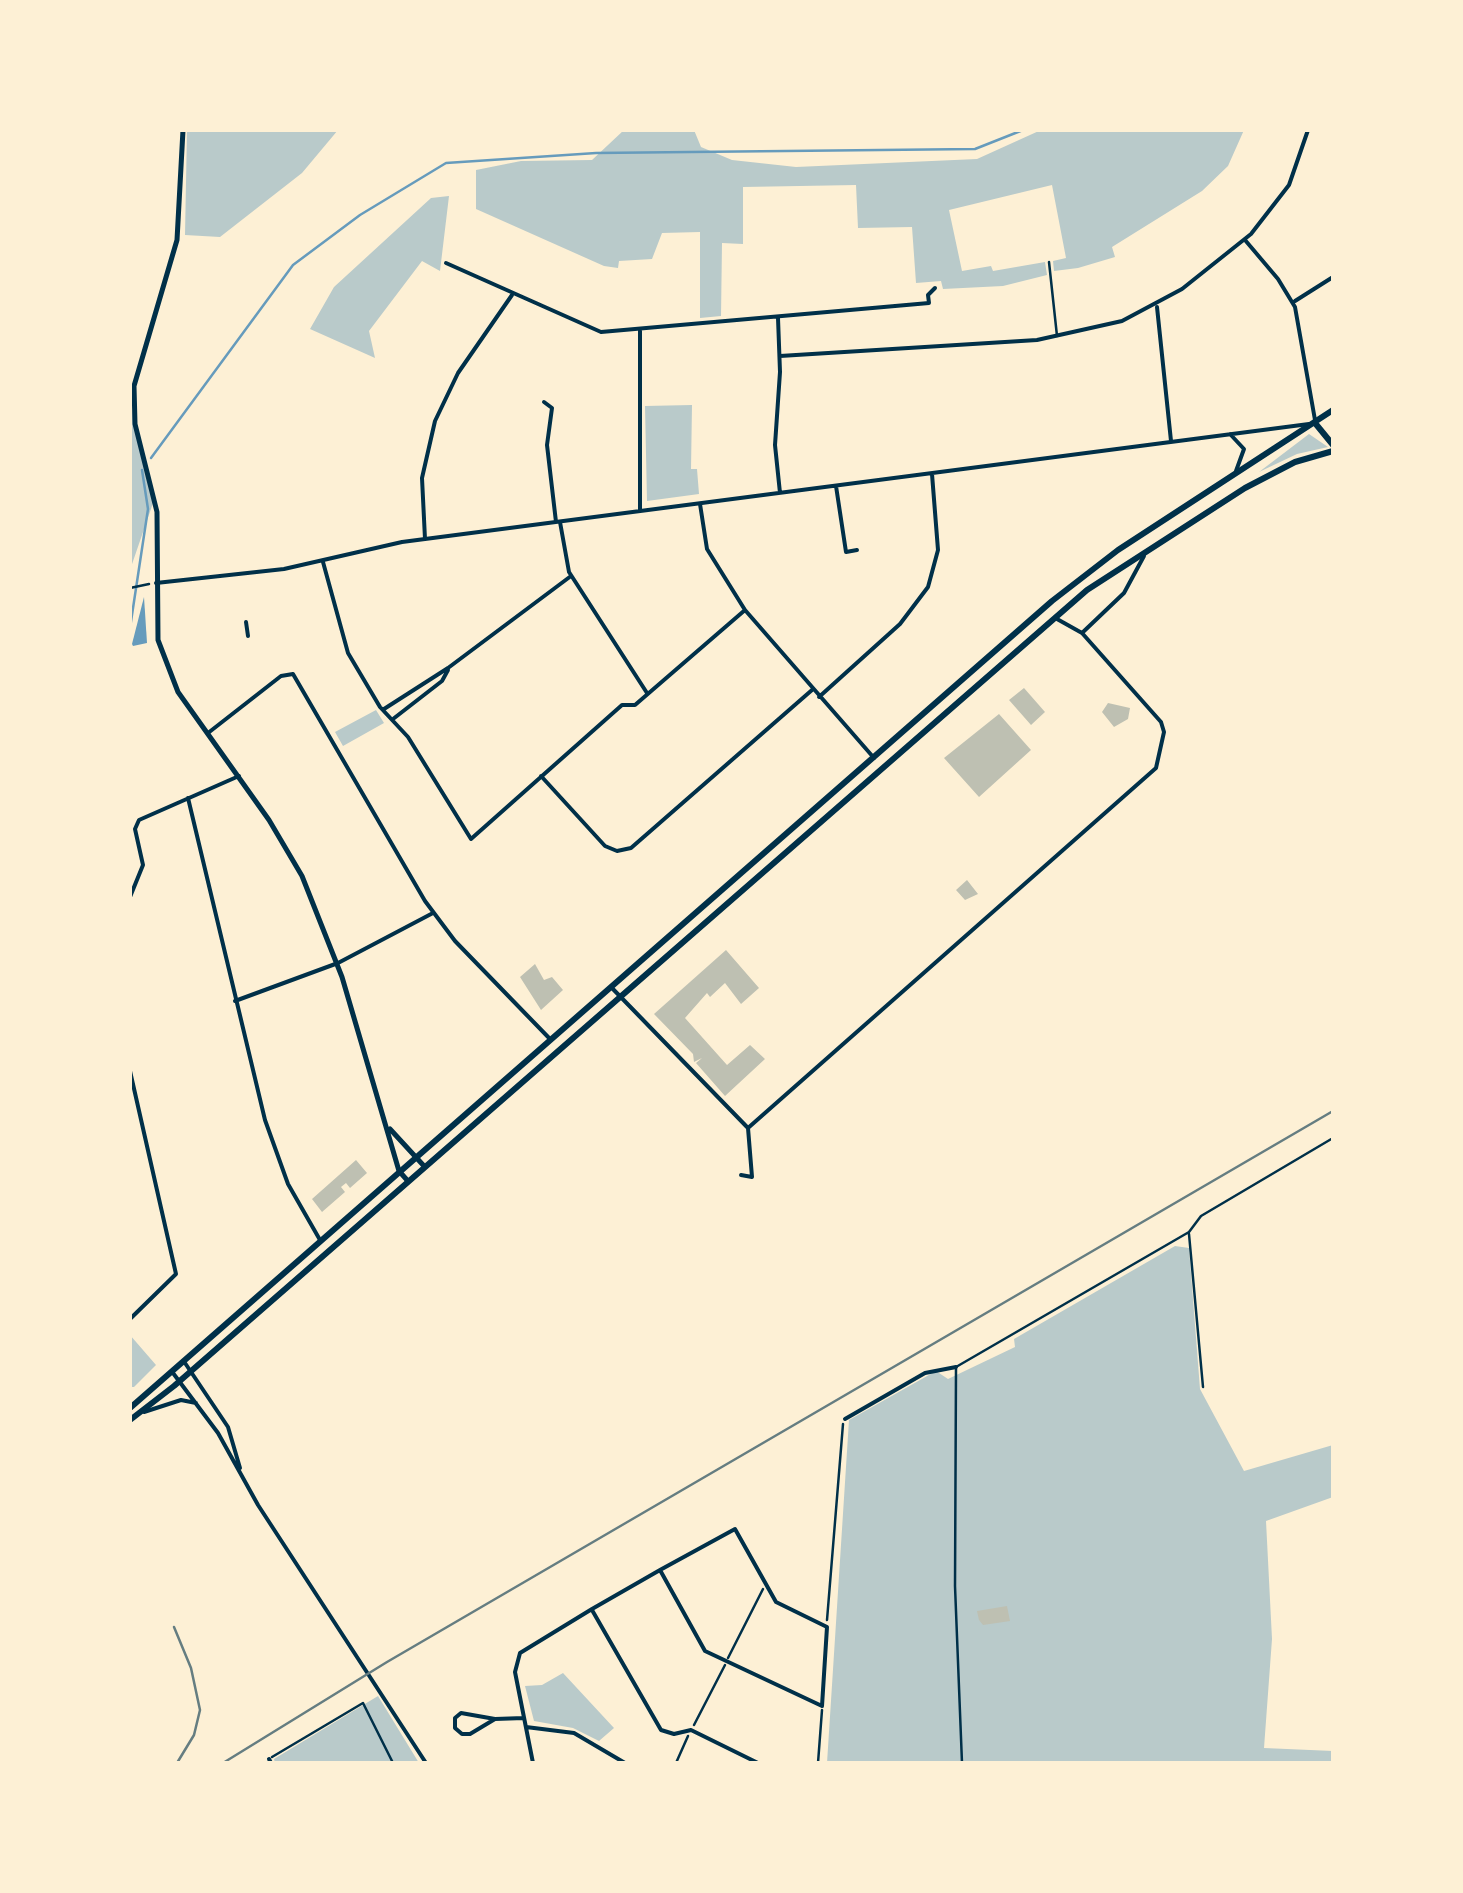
<!DOCTYPE html>
<html>
<head>
<meta charset="utf-8">
<style>
	body { margin:0 }
	#map { position:relative; width:1463px; height:1893px; overflow:hidden; background:#fdf0d5; font-family:Montserrat,sans-serif }
	canvas { display:block }
	.frame { position:absolute; inset:0; border:132px solid #fdf0d5; pointer-events:none }
</style>
</head>
<body>
<div id="map">
<canvas width="1463" height="1893"></canvas>
<div class="frame"></div>
</div>
<script>
const g = document.querySelector('canvas').getContext('2d');
g.lineJoin = 'round';
function fill(path, color) { g.fillStyle = color; g.fill(path, 'evenodd'); }
const toPath = rows => new Path2D(rows.map(r => 'M' + r).join(''));
function trace(path, color, width, dash) { g.strokeStyle = color; g.lineWidth = width; g.lineCap = dash ? 'butt' : 'round'; g.setLineDash(dash || []); g.stroke(path); }
fill(toPath([
	[187,130,338,130,302,173,220,237,185,235],
	[624,130,694,130,701,147,732,160,796,167,977,159,1041,130,1244,130,1228,166,1202,191,1112,247,1115,257,1078,268,1054,271,1053,261,1066,258,1052,185,949,210,962,271,991,266,993,271,1045,262,1047,275,1003,286,943,289,941,281,916,283,912,227,858,228,856,185,743,187,743,244,722,243,721,316,700,318,700,232,662,233,652,259,619,261,618,268,604,266,476,209,476,170,521,161,592,160],
	[449,196,440,271,422,261,369,331,375,358,310,329,334,287,431,198],
	[130,400,153,503,130,570],
	[692,405,691,469,697,469,699,494,647,501,645,406],
	[1309,434,1328,447,1297,454,1259,472],
	[376,710,384,723,343,746,335,732],
	[1175,1246,1189,1248,1200,1389,1244,1471,1333,1445,1333,1497,1266,1521,1272,1639,1264,1748,1333,1751,1333,1763,827,1763,849,1420,936,1371,948,1379,1015,1347,1014,1339],
	[130,1335,156,1365,134,1387,130,1387],
	[563,1673,614,1728,599,1741,573,1728,534,1721,525,1686,542,1685],
	[378,1696,419,1763,275,1763,274,1759]
]), '#b9caca');
fill(toPath([
	[144,597,147,643,133,646,132,644]
]), '#669bbc');
trace(toPath([
	[151,458,293,265,360,215,446,163,596,153,975,149,1023,130],
	[130,628,148,509,142,470]
]), '#669bbc', 2.5);
fill(toPath([
	[1024,688,1045,712,1031,725,1009,700],
	[1108,703,1130,708,1128,719,1114,727,1102,712],
	[999,714,1031,750,979,797,944,758],
	[967,880,978,894,965,900,956,890],
	[726,950,759,988,741,1004,725,983,710,997,707,993,685,1018,727,1065,750,1045,765,1059,725,1096,696,1063,702,1058,694,1062,693,1054,654,1014],
	[535,964,544,980,552,977,563,990,541,1010,520,977],
	[356,1160,367,1173,350,1188,346,1183,341,1187,345,1192,322,1212,312,1199],
	[1007,1606,1010,1621,983,1625,979,1620,977,1611]
]), '#bec0b2');
trace(toPath([
	[130,588,149,584],
	[827,1620,843,1424],
	[728,1658,763,1589],
	[694,1725,725,1665],
	[272,1757,363,1703,393,1763],
	[676,1763,688,1736],
	[818,1763,822,1710]
]), '#003049', 2.5);
trace(toPath([
	[1049,262,1057,336],
	[1189,1234,1203,1387],
	[962,1763,955,1586,956,1367,1189,1232,1201,1216,1333,1138]
]), '#003049', 2.5);
trace(toPath([
	[1245,240,1278,279,1295,307,1315,420],
	[446,263,601,332,929,303,928,295,935,288],
	[1295,301,1333,277],
	[1157,307,1171,441],
	[778,318,780,372,775,445,780,493],
	[780,356,1037,340,1122,321,1182,289,1251,234,1289,185,1308,130],
	[544,402,552,408,547,445,556,522],
	[1230,434,1244,449,1236,471],
	[836,486,846,552,857,550],
	[700,504,707,549,745,610,874,758],
	[640,511,640,331],
	[560,522,569,572,647,693],
	[425,539,422,478,435,421,458,373,512,295],
	[323,562,348,653,380,707,408,737,471,839,622,705,635,705,745,610],
	[156,583,284,569,402,542,1309,424],
	[246,622,248,636],
	[1082,633,1124,593,1144,556],
	[819,697,900,624,928,587,938,550,932,474],
	[384,709,448,668,571,576],
	[393,719,442,681,448,670],
	[208,733,281,676,293,674,425,901,455,941,550,1039],
	[541,776,605,846,617,851,631,848,812,690],
	[188,798,265,1120,288,1184,320,1240],
	[130,897,143,865,135,829,139,820,239,776],
	[611,987,747,1127],
	[235,1001,338,963,433,913],
	[130,1071,176,1274,130,1319],
	[748,1128,1156,768,1164,732,1161,722,1082,633,1057,619],
	[741,1175,752,1177,748,1128],
	[185,1363,228,1427,240,1468],
	[173,1373,218,1433,258,1505,426,1763],
	[144,1412,181,1400,196,1403],
	[845,1419,925,1373,956,1367],
	[592,1610,661,1730,674,1734,691,1730,758,1763],
	[495,1719,470,1734,462,1734,455,1728,455,1718,461,1713,495,1719,524,1718],
	[526,1727,574,1733,625,1763],
	[269,1759,271,1763],
	[533,1763,515,1672,520,1653,592,1609,660,1570,735,1529,776,1602,827,1627,822,1706,705,1651,660,1570]
]), '#003049', 4);
trace(toPath([
	[183,130,177,240,134,386,135,424,157,512,158,640,178,692,269,820,302,876,342,977,399,1171,407,1180],
	[390,1129,424,1166]
]), '#003049', 5);
trace(toPath([
	[1315,423,1333,445],
	[130,1408,1052,601,1118,550,1333,410],
	[130,1420,174,1386,1087,590,1245,488,1295,462,1333,451]
]), '#003049', 6);
trace(toPath([
	[174,1627,191,1668,200,1710,194,1735,177,1763],
	[223,1763,387,1662,1333,1111]
]), '#657d81', 2.5);
</script>
</body>
</html>
